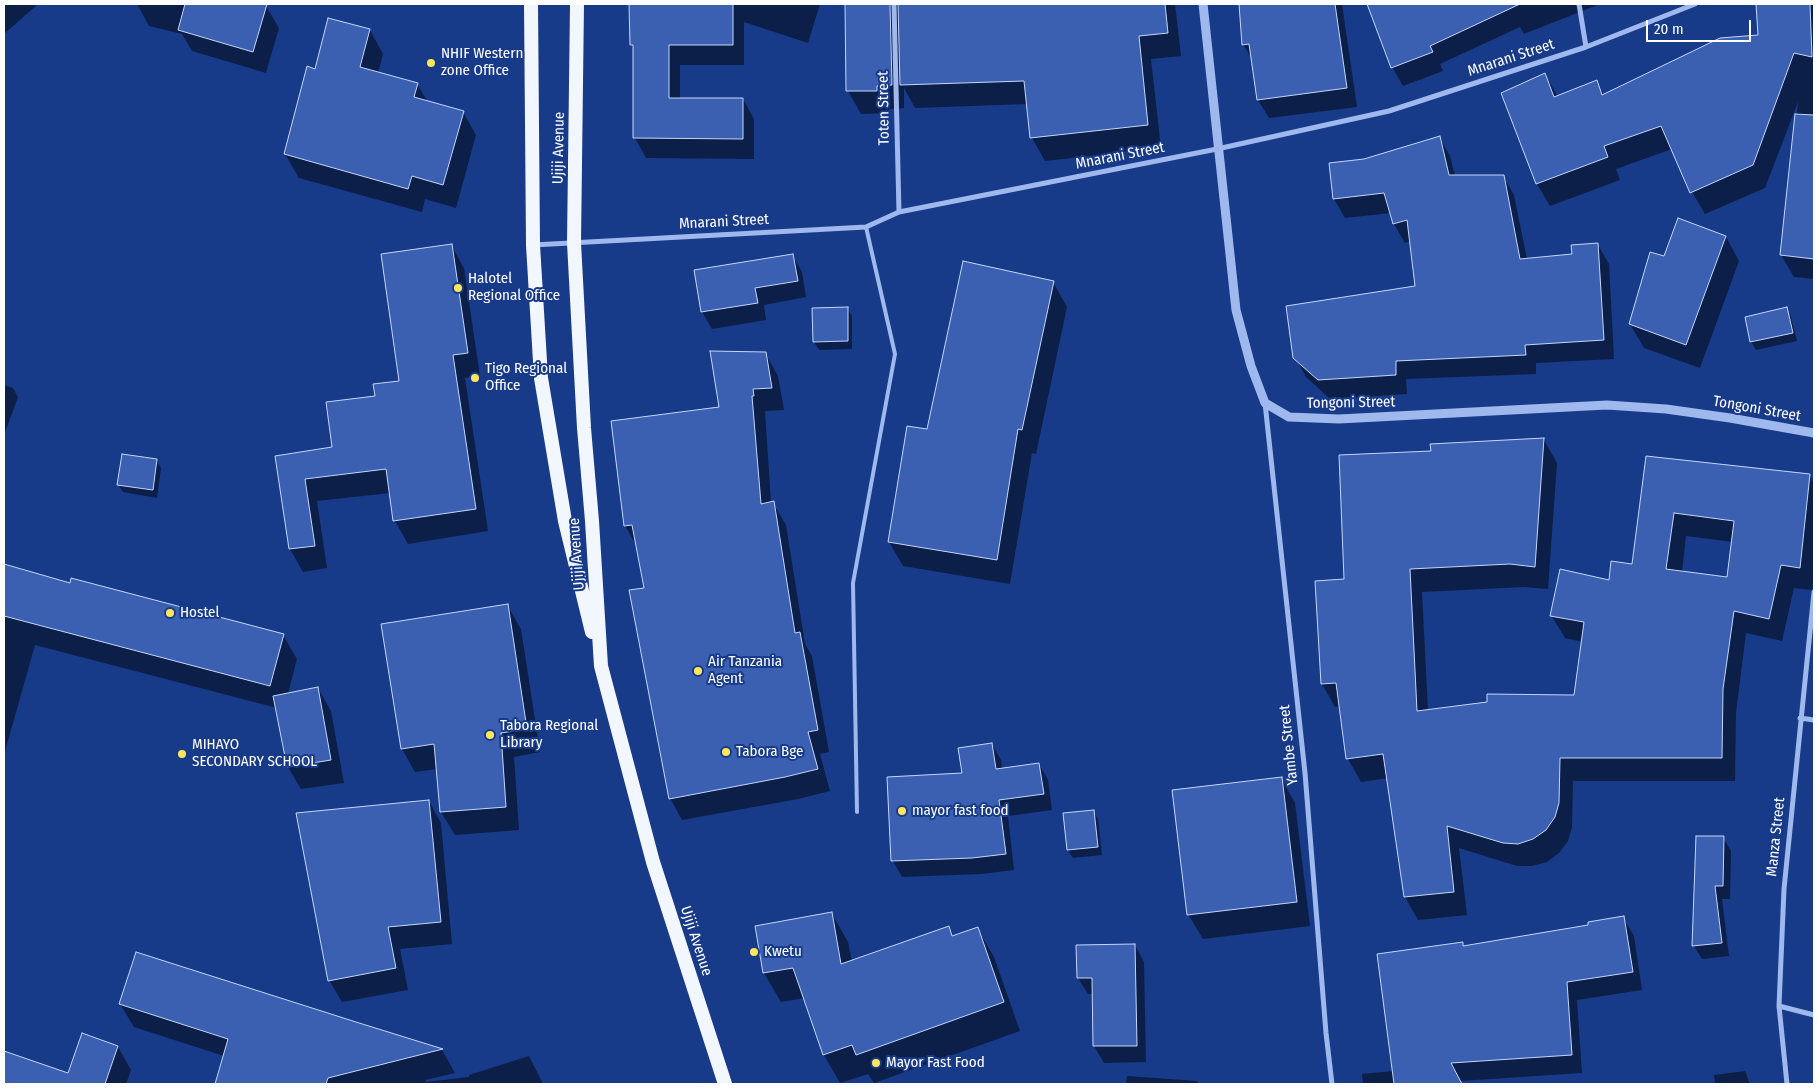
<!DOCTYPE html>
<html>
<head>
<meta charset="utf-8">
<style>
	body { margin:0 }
	#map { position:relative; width:1818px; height:1088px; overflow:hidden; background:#173a89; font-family:"Fira Sans Condensed",sans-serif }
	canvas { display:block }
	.frame { position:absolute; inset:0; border:5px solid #fff; pointer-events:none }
	.scale { position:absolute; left:1646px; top:20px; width:105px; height:22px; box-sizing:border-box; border:2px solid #fff; border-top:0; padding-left:6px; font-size:15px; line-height:18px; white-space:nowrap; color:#fff; -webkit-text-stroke:4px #173a89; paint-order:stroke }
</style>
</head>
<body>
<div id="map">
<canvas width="1818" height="1088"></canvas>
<div class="frame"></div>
<div class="scale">20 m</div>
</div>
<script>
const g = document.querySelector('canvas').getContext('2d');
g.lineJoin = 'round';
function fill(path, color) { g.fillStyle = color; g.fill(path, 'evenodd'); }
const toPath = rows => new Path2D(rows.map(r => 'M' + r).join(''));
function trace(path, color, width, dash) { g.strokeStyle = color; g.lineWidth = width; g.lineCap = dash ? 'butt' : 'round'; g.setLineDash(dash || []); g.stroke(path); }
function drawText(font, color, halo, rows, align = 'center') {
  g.font = font + ' "Fira Sans Condensed",sans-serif'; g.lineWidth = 4; g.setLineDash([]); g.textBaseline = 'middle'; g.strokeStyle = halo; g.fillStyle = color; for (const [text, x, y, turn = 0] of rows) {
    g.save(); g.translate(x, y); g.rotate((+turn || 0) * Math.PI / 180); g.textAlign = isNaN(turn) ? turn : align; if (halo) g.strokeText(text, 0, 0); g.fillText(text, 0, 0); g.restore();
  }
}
fill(toPath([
	[4,4,38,4,4,34],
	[137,4,260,4,266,6,279,28,266,73,192,51,182,34,149,26],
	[631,4,820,4,808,43,744,22,744,65,680,65,680,99,743,99,754,119,754,159,646,158,635,138,635,51,631,45],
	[846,4,1175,4,1181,56,1151,59,1161,148,1045,161,1032,138,1028,104,915,108,904,88,904,108,889,109,890,113,861,114,848,91],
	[1240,4,1342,4,1357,107,1269,118,1258,100,1253,61,1243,44],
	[1369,4,1600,4,1524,34,1520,27,1440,64,1443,71,1403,86,1392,67],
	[1758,4,1814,4,1814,279,1794,277,1781,255,1798,102,1765,188,1705,214,1692,192,1672,149,1616,169,1620,180,1550,206,1537,184,1503,93,1545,74,1558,97,1596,82,1604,95,1759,36],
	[329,19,370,30,383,54,378,73,417,84,428,102,463,112,476,135,456,208,425,199,422,212,299,178,285,154,308,68,316,70],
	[1439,137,1450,156,1455,176,1503,176,1514,195,1527,259,1573,255,1598,245,1609,264,1614,359,1536,363,1536,374,1406,379,1407,394,1330,399,1306,377,1295,357,1416,287,1411,241,1405,243,1394,224,1391,213,1345,218,1334,199,1365,160],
	[1726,237,1739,261,1700,368,1644,348,1630,324,1664,258],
	[451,245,464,268,480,376,465,378,488,531,408,544,395,521,390,493,317,501,327,568,303,572,290,549,276,457,333,448,377,397,400,382],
	[792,255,802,272,806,297,764,305,766,320,712,329,702,312,695,271],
	[1053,282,1067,307,1036,454,1032,453,1010,584,903,566,889,542,928,430],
	[847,308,852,316,852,349,819,350,814,342],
	[1786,309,1791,317,1797,341,1756,350,1751,342,1746,318],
	[765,353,778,376,784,410,765,411,771,503,773,503,786,525,805,644,812,656,829,752,820,754,830,791,798,799,682,820,670,798,645,589,637,546,625,526],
	[4,385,13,388,18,397,4,435],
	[1544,440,1557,463,1548,589,1524,587,1422,592,1428,711,1575,697,1583,642,1565,638,1551,615,1610,582,1633,565,1647,458,1810,476,1814,484,1814,573,1812,590,1794,588,1782,641,1746,633,1736,713,1735,781,1573,781,1572,827,1568,841,1559,853,1547,862,1532,866,1517,866,1459,848,1467,915,1418,920,1405,897,1388,778,1361,782,1348,759,1341,706,1335,707,1322,684,1345,580,1432,453],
	[1686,536,1733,542,1728,579,1682,572],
	[156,460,161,468,157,498,123,492,118,484],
	[4,566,71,585,283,635,297,659,288,694,318,688,331,711,344,783,301,789,288,767,277,708,35,645,4,755],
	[507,605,521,629,540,752,514,757,519,830,455,835,441,812,438,769,415,772,402,749],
	[992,744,1001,760,1002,769,1039,764,1048,780,1052,810,1008,816,1014,870,981,874,902,877,893,861,889,778,963,774],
	[1281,778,1295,803,1310,926,1203,939,1188,914],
	[429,801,441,823,452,944,400,949,408,990,342,1002,329,980],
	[1093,811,1098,819,1102,855,1073,858,1068,850,1064,814],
	[1723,838,1731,851,1730,899,1722,899,1729,956,1702,959,1694,946],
	[832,914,848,942,852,962,948,927,953,937,977,928,994,957,1020,1031,874,1083,868,1074,840,1083,824,1055,804,998,781,1002,764,973,756,927],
	[1623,918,1634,936,1642,990,1577,1000,1582,1073,1460,1081,1461,1084,1363,1084,1362,1074,1393,1071,1462,943,1464,947,1589,926],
	[1135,945,1144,962,1146,1062,1104,1063,1094,1046,1094,994,1088,994,1078,978],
	[136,954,442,1050,455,1073,425,1080,426,1082,469,1077,469,1075,529,1056,543,1084,217,1084,224,1056,134,1027,120,1004],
	[83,1035,118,1047,131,1070,126,1084,4,1084,4,1053,69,1075],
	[1745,1071,1750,1084,1715,1084,1714,1075],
	[1127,1076,1197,1081,1199,1084,1126,1084]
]), '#0007');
const building = toPath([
	[185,4,267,4,253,52,178,30,185,4],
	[629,4,733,4,733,45,669,45,669,98,743,98,743,139,633,138,633,45,630,45,629,4],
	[845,4,890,4,892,85,877,86,877,91,846,91,845,4],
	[898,4,1165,4,1168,33,1139,36,1148,125,1030,138,1024,81,900,85,898,4],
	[1239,4,1335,4,1347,88,1257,100,1249,44,1242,45,1239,4],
	[1367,4,1520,4,1430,46,1433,52,1391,68,1367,4],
	[1756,4,1810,4,1812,57,1794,53,1753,165,1690,193,1661,126,1604,146,1608,157,1536,184,1501,93,1545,73,1554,97,1597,80,1602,95,1720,38,1758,35,1756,4],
	[328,18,370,29,360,67,418,83,414,97,464,111,443,185,412,176,408,189,284,154,307,66,315,69,328,18],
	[1795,114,1814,115,1814,259,1780,255,1795,114],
	[1440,136,1449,175,1504,175,1520,259,1572,254,1571,245,1598,243,1604,340,1525,345,1526,355,1396,361,1396,375,1318,380,1293,358,1286,306,1415,286,1407,220,1393,224,1384,193,1333,199,1329,163,1364,159,1440,136],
	[1678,218,1726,236,1686,345,1629,324,1650,252,1664,256,1678,218],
	[452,244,468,353,453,355,476,509,393,521,386,469,305,479,315,546,289,549,275,456,332,447,326,402,375,396,373,384,399,381,381,254,452,244],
	[793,254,798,281,755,288,758,303,701,312,694,270,793,254],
	[963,261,1054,281,1022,430,1018,429,997,560,888,542,907,426,927,429,963,261],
	[848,307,848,341,813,342,812,308,848,307],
	[1787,307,1793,333,1750,342,1745,317,1787,307],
	[710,351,766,352,772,388,753,389,754,396,752,396,761,504,774,501,795,633,800,632,818,730,808,732,818,769,785,777,669,799,629,590,644,588,632,525,624,526,611,421,719,407,710,351],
	[1544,438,1535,567,1510,564,1410,569,1417,711,1487,702,1487,694,1574,695,1584,622,1550,616,1560,569,1609,580,1611,561,1632,564,1646,456,1810,474,1800,568,1781,565,1769,619,1734,611,1723,689,1722,758,1560,758,1559,803,1555,817,1546,830,1533,839,1518,844,1503,843,1447,826,1454,892,1404,897,1383,754,1346,759,1336,683,1321,684,1315,581,1344,579,1339,455,1431,451,1430,444,1544,438],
	[1674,513,1734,521,1727,577,1666,569,1674,513],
	[122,454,157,459,153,490,117,485,122,454],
	[4,564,70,583,71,578,284,634,270,686,4,616,4,564],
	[508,604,527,729,501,733,506,807,440,812,434,744,401,749,381,624,508,604],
	[318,687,331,760,287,767,273,696,318,687],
	[992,743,996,769,1039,763,1044,794,999,800,1006,854,972,858,891,861,887,777,962,773,958,748,992,743],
	[1282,777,1297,902,1187,915,1172,790,1282,777],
	[429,800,441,922,388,927,396,968,328,981,296,813,429,800],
	[1094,810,1098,847,1067,850,1063,813,1094,810],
	[1696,836,1724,836,1723,886,1715,886,1722,943,1692,946,1696,836],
	[832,912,841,964,949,926,952,936,978,927,1004,1002,856,1055,852,1045,823,1055,793,968,763,973,755,926,832,912],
	[1624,916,1633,972,1567,982,1572,1055,1451,1063,1462,1084,1394,1084,1377,954,1463,942,1463,946,1588,925,1588,922,1624,916],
	[1135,944,1137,1046,1093,1046,1092,978,1077,978,1076,945,1135,944],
	[136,952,356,1022,443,1049,328,1078,326,1084,215,1084,228,1039,119,1004,136,952],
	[82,1033,118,1046,105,1084,4,1084,4,1051,68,1073,82,1033]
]);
fill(building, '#3c60b1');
trace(building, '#c5d6fa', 1);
trace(toPath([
	[857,812,853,583,895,354,866,227]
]), '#9fb8ee', 4);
trace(toPath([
	[894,4,899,212],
	[1579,4,1586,47],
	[533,245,866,227,899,212,1217,149,1389,111,1586,47,1695,4],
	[1265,403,1305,773,1326,1033,1332,1084],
	[1800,718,1814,720],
	[1779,1006,1814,1015],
	[1787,1084,1779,1006,1784,889,1814,592]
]), '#9fb8ee', 5);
trace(toPath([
	[1203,4,1236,310,1251,366,1265,403,1289,417,1339,419,1607,405,1666,409,1730,418,1814,433]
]), '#9fb8ee', 9);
trace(toPath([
	[531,4,533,245,541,378,565,521,592,632],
	[577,4,574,243,584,428,592,521,601,666,653,862,725,1084]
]), '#f2f6ff', 14);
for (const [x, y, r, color] of [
	[431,63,5,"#ffe65c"],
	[458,288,5,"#ffe65c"],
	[475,378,5,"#ffe65c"],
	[170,613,5,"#ffe65c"],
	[698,671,5,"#ffe65c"],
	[490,735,5,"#ffe65c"],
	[726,752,5,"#ffe65c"],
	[182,754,5,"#ffe65c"],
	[902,811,5,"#ffe65c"],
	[754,952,5,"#ffe65c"],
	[876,1063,5,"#ffe65c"]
]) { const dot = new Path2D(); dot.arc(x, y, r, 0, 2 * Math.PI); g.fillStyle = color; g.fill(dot); trace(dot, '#173a89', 2); }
drawText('15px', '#fff', '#173a89', [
	["NHIF Western",441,54],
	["zone Office",441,71],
	["Halotel",468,279],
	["Regional Office",468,296],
	["Tigo Regional",485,369],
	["Office",485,386],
	["Hostel",180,613],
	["Air Tanzania",708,662],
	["Agent",708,679],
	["Tabora Regional",500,726],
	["Library",500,743],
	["MIHAYO",192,745],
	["SECONDARY SCHOOL",192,762],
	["Tabora Bge",736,752],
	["mayor fast food",912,811],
	["Kwetu",764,952],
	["Mayor Fast Food",886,1063]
], 'left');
drawText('15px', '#fff', '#173a89', [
	["Mnarani Street",1511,58,-18],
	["Toten Street",884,108,-91],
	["Ujiji Avenue",559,148,-89],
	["Mnarani Street",1120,156,-11],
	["Mnarani Street",724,222,-3],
	["Tongoni Street",1351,403,-1],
	["Tongoni Street",1757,409,10],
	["Ujiji Avenue",577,554,-94],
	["Yambe Street",1289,745,-96],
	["Manza Street",1776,837,-84],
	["Ujiji Avenue",696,941,72]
]);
</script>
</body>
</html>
